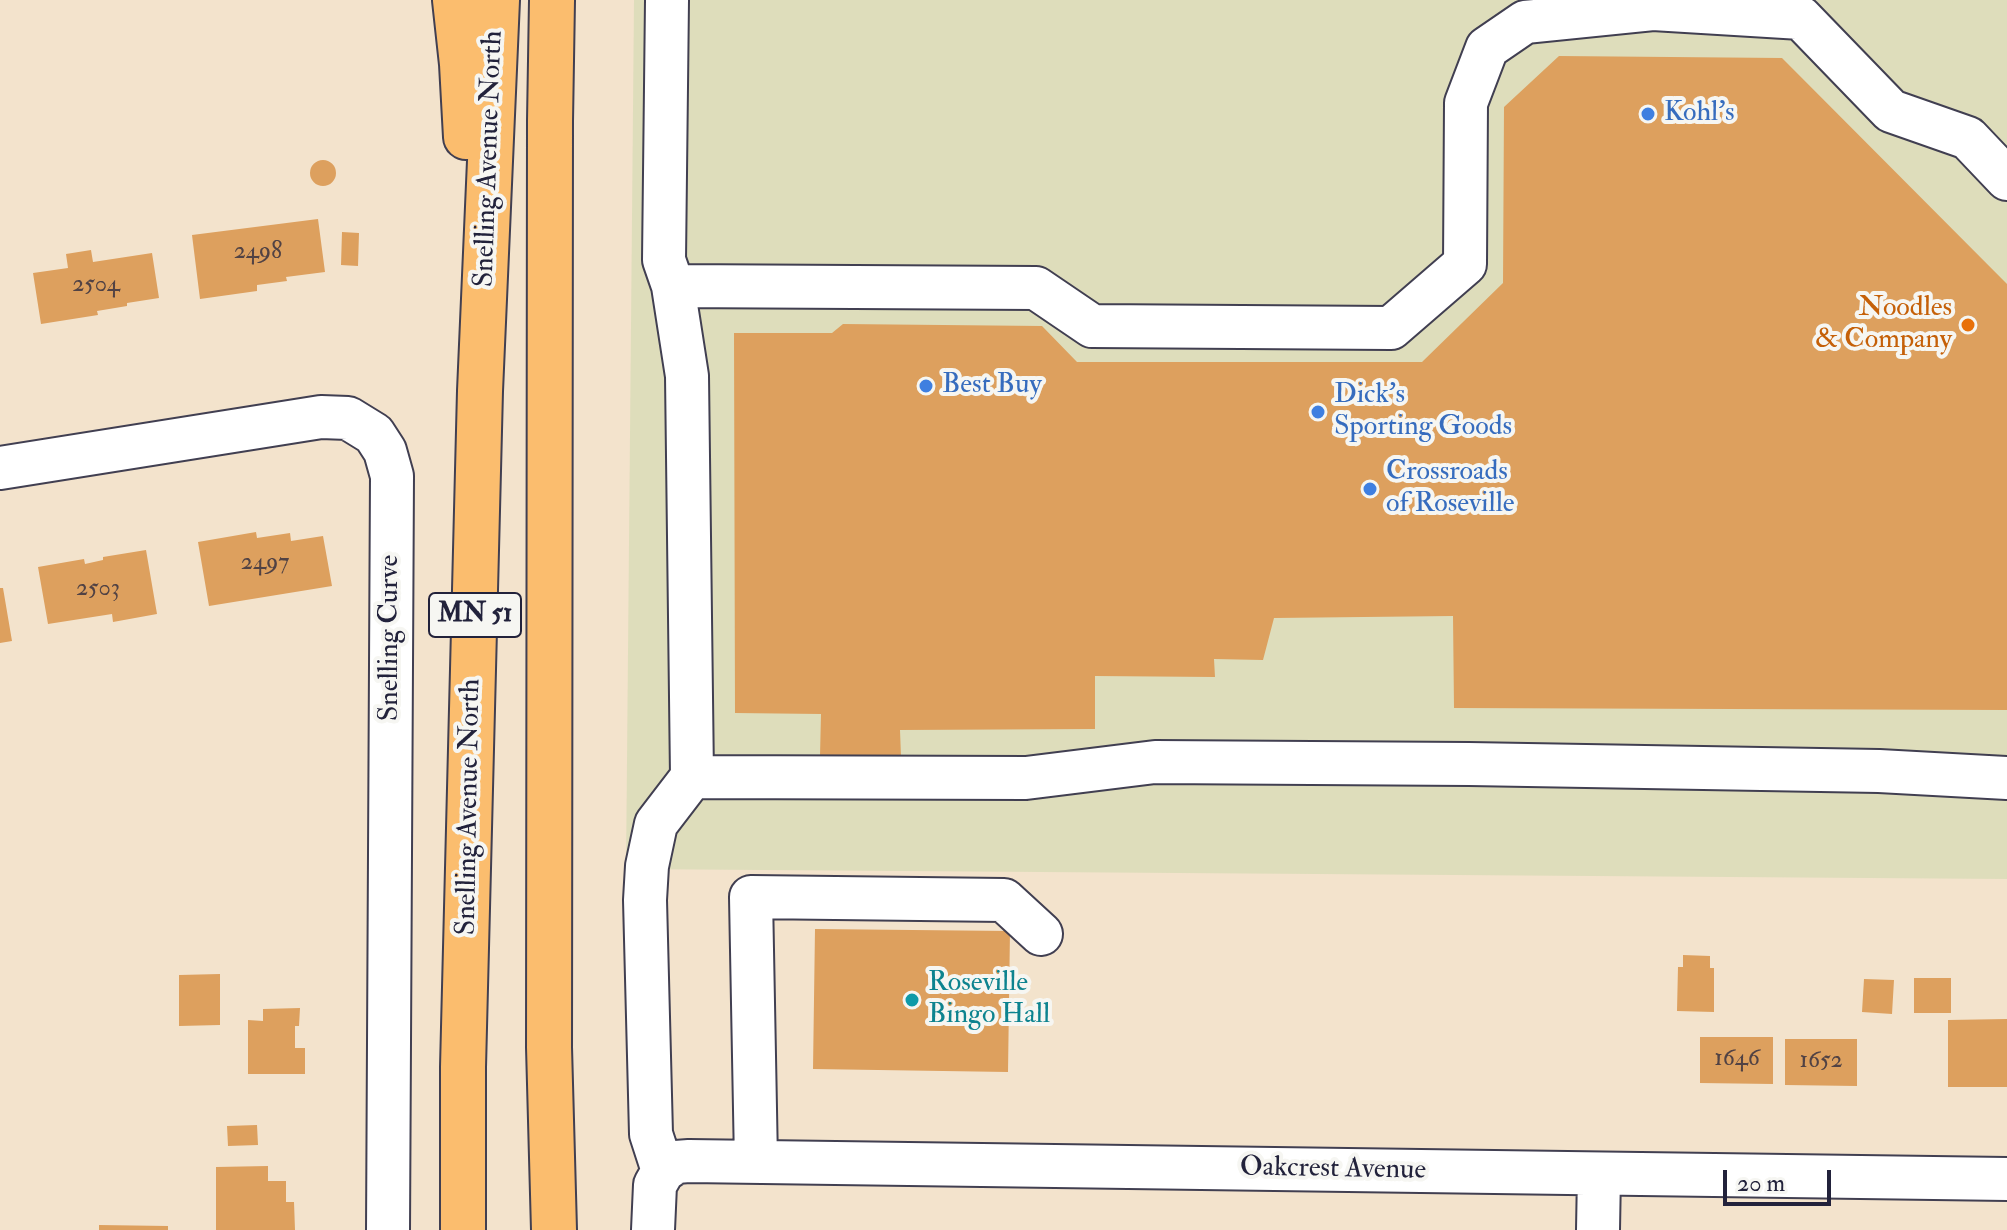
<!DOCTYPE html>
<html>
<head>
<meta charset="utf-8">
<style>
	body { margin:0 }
	#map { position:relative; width:2007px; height:1230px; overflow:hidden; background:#f3e3cc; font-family:"IM FELL Double Pica",serif }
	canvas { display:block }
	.scale { position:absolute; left:1723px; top:1170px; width:108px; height:36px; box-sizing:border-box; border:4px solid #22223b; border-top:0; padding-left:10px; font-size:24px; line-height:28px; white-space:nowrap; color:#22223b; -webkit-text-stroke:6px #f6f6f2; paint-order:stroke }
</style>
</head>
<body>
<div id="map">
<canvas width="2007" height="1230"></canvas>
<div class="scale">20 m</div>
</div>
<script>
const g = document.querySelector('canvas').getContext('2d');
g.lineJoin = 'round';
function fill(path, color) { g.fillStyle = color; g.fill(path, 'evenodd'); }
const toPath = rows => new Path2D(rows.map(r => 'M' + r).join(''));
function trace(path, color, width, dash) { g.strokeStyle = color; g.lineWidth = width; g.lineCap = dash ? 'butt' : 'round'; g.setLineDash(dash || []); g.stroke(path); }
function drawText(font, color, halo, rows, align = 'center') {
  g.font = font + ' "IM FELL Double Pica",serif'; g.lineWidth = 8; g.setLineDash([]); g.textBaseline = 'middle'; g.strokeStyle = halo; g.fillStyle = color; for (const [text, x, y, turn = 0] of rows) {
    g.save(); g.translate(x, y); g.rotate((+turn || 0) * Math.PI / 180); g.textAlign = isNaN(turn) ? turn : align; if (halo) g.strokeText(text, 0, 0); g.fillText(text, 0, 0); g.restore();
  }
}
fill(toPath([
	[634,0,2007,0,2007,879,626,869]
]), '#deddbb');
fill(toPath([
	[1559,56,1782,58,2007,284,2007,710,1454,708,1453,616,1274,618,1263,660,1214,659,1215,677,1095,676,1095,729,900,730,901,757,820,756,821,714,735,713,734,333,832,333,843,324,1042,326,1077,362,1422,362,1503,283,1504,107],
	'310 173a13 13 0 1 1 26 0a13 13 0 1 1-26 0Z',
	[318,219,325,272,286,277,287,281,257,285,257,291,200,299,192,235],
	[342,232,359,233,358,266,341,265],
	[91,250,93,262,152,253,159,298,127,303,127,306,97,311,98,315,41,324,33,273,68,268,66,254],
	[256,532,257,538,290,533,291,541,323,536,332,586,209,606,198,542],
	[146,550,157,614,113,622,112,614,48,624,38,567,84,559,85,564,103,560,103,557],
	[0,588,3,588,12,641,0,643],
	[815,929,1010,931,1008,1072,813,1069],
	[1683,955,1710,956,1710,968,1714,968,1714,1012,1677,1011,1678,967,1683,967],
	[220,974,220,1025,179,1026,179,975],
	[1914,978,1951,978,1951,1013,1914,1013],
	[1864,979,1894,980,1892,1014,1862,1012],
	[300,1008,299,1026,295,1026,295,1048,305,1048,305,1074,248,1074,248,1020,263,1021,263,1009],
	[2007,1019,2007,1087,1948,1087,1948,1020],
	[1700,1037,1773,1037,1773,1084,1700,1083],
	[1785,1039,1857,1039,1857,1086,1785,1085],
	[257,1125,258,1145,228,1146,227,1126],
	[268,1166,268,1181,286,1181,286,1202,294,1202,295,1230,216,1230,216,1167],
	[99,1225,168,1226,168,1230,99,1230]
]), '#dda05e');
const minor = toPath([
	[673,286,1036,288,1092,326,1391,328,1465,264,1466,103,1487,48,1525,22,1653,9,1801,18,1891,111,1968,138,2007,179],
	[0,468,321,417,348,418,374,434,385,451,392,476,388,1230],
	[692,777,1026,778,1155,762,1469,764,1879,771,2007,778],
	[756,1162,751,897,1004,900,1041,934],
	[663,1171,651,1134,645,900,647,866,656,824,692,777,687,376,673,286,664,260,667,0],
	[653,1230,655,1185,663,1171,676,1162,689,1161,2007,1179],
	[1598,1230,1599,1174]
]);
const highway = toPath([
	[455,0,462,64,466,137],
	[552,0,550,121,549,1047,554,1230],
	[463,1230,463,1067,480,391,497,0]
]);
trace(minor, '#413f51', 46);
trace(highway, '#413f51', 48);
trace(minor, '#fff', 42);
trace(highway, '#fbbd6e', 44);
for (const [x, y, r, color] of [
	[1648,114,8,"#3f7fe0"],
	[1968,325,8,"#e8710a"],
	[926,386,8,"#3f7fe0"],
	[1318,412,8,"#3f7fe0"],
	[1370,489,8,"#3f7fe0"],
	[912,1000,8,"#0f9aa8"]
]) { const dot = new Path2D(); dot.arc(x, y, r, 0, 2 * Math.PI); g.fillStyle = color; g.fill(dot); trace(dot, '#f6f6f2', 3); }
drawText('24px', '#514244', null, [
	["2498",258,253],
	["2504",96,286],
	["2497",265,564],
	["2503",98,590],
	["1646",1737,1060],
	["1652",1821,1062]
]);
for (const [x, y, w] of [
	[475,615,92]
]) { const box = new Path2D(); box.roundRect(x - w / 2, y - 22, w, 44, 6); g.fillStyle = '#f6f6f2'; g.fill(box); trace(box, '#22223b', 2); }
drawText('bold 26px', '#22223b', null, [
	["MN 51",475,615]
]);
drawText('28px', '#366cbe', '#f6f6f2', [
	["Kohl's",1664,114],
	["Best Buy",942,386],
	["Dick's",1334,396],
	["Sporting Goods",1334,428],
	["Crossroads",1386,473],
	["of Roseville",1386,505]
], 'left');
drawText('28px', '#22223b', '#f6f6f2', [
	["Snelling Avenue North",490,159,-88],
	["Snelling Curve",391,638,-90],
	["Snelling Avenue North",470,807,-89],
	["Oakcrest Avenue",1333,1170,1]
]);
drawText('28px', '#c56008', '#f6f6f2', [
	["Noodles",1952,309],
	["& Company",1952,341]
], 'right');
drawText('28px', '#0d838f', '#f6f6f2', [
	["Roseville",928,984],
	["Bingo Hall",928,1016]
], 'left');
</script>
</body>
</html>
